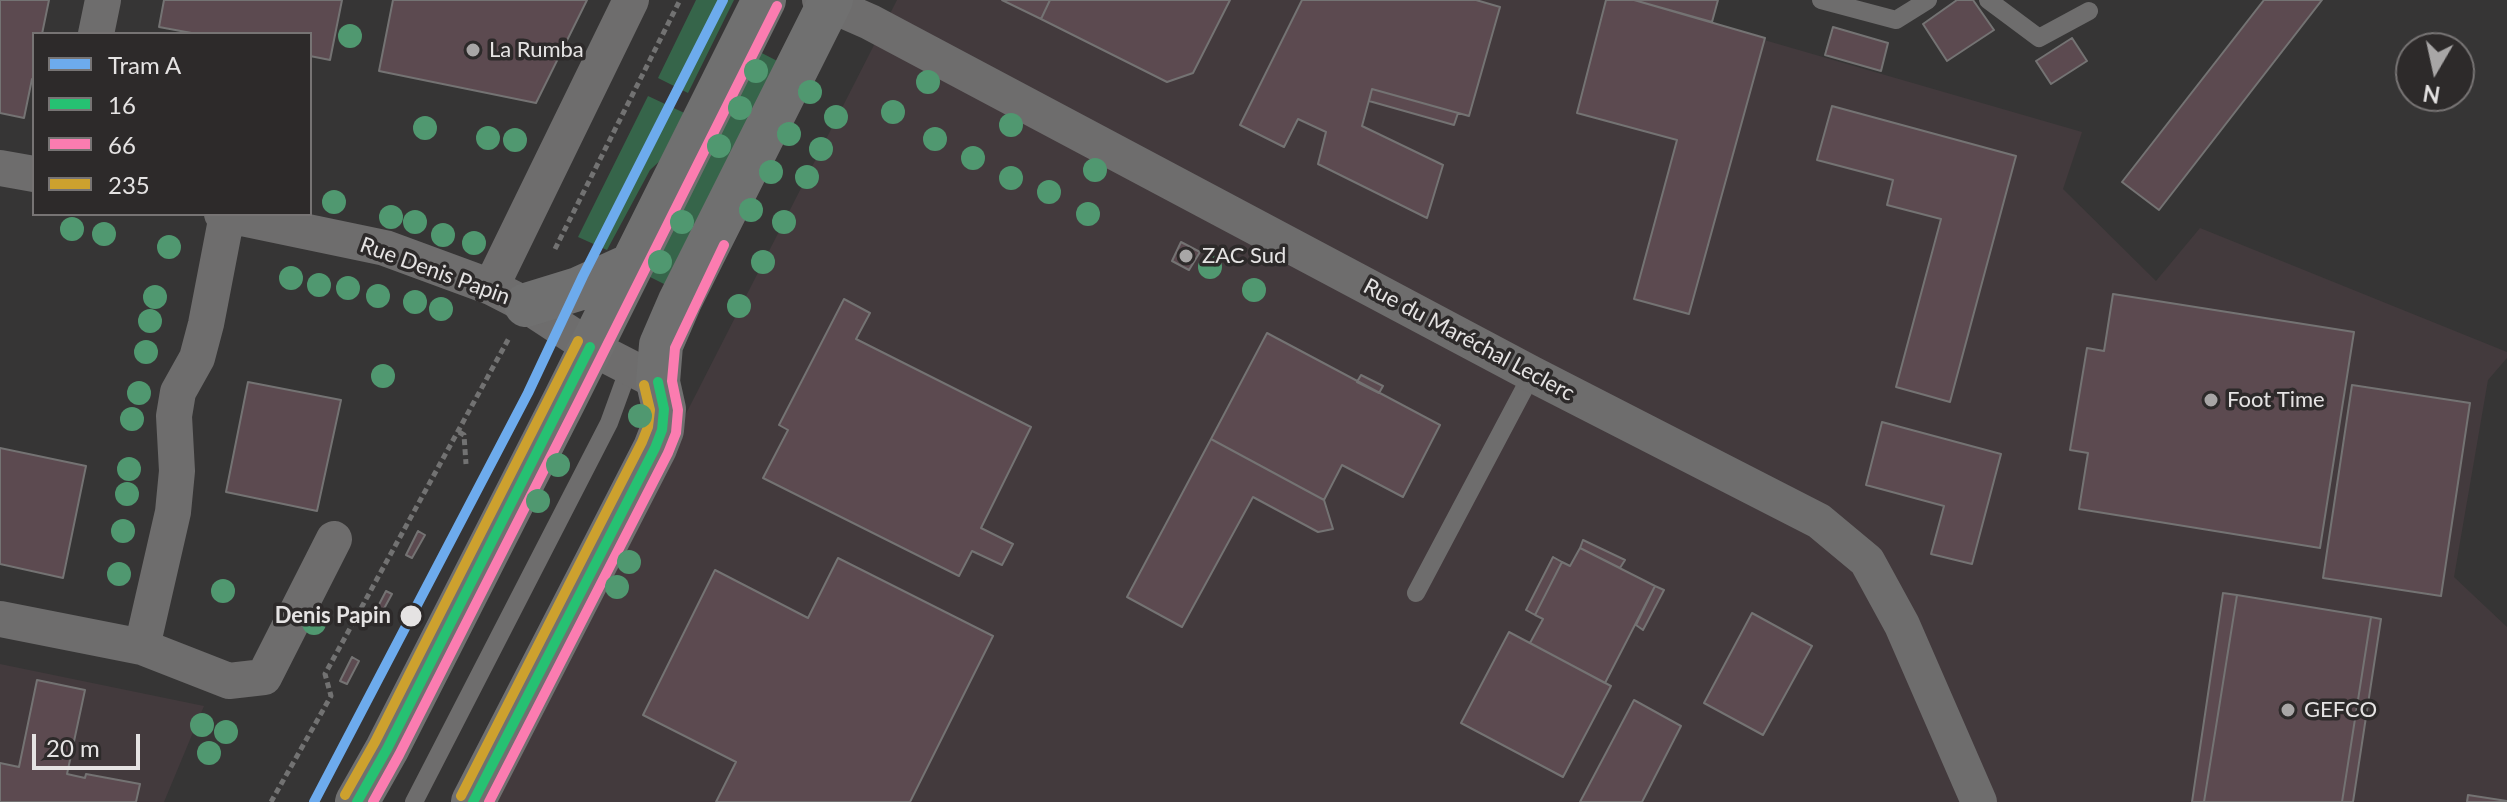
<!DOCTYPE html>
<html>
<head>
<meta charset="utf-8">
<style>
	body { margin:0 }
	#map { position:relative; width:2507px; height:802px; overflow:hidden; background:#363535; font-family:Lato,sans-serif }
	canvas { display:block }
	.legend { position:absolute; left:32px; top:32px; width:280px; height:184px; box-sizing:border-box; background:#2d2a2a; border:2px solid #777474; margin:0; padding:10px 14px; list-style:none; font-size:24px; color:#e5e3e3 }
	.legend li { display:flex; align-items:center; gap:16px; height:40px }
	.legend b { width:40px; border:2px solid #777474 }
	.north { position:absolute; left:2395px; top:32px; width:80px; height:80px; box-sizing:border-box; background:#2d2a2a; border:2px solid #777474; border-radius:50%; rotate:189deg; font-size:22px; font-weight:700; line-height:32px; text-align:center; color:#e5e3e3 }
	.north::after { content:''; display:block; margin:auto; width:28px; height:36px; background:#a8a6a6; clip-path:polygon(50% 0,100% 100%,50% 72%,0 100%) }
	.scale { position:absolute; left:32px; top:734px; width:108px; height:36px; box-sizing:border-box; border:4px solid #e5e3e3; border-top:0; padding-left:10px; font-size:24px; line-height:28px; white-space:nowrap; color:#e5e3e3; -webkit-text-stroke:6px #2d2a2a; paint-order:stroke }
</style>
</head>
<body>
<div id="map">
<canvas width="2507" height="802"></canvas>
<ul class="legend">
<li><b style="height:10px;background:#6dabed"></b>Tram A</li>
<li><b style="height:10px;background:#26c172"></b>16</li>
<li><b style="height:10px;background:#fb7cb0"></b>66</li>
<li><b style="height:10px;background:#cda12e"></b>235</li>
</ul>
<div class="north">N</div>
<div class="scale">20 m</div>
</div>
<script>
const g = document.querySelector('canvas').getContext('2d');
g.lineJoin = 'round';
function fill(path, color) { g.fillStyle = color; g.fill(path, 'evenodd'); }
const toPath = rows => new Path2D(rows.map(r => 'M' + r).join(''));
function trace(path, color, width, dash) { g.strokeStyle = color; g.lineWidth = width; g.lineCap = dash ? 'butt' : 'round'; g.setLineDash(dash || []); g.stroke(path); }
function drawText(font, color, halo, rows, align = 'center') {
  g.font = font + ' Lato,sans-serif'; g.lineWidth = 7; g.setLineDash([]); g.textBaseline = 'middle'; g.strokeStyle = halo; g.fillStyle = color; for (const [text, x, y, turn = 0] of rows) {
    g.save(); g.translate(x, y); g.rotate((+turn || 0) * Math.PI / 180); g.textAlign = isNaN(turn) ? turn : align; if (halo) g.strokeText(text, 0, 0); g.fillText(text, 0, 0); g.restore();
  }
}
fill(toPath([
	[897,0,1626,0,2082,132,2063,189,2156,281,2200,228,2507,352,2507,358,2488,380,2454,577,2507,627,2507,802,488,802],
	[0,664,204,706,164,802,0,802]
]), '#433a3d');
fill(toPath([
	[696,0,734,0,688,93,658,78],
	[754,49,787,66,676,290,642,273],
	[648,96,693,117,677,145,650,170,607,250,578,237]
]), '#36654a');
const building = toPath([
	[0,0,49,0,42,34,34,34,34,79,32,79,24,118,0,113,0,0],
	[164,0,342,0,330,60,310,56,310,34,197,34,159,27,164,0],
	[393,0,587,0,536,103,379,71,393,0],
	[1002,0,1050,0,1041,19,1002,0],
	[1050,0,1230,0,1193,73,1167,82,1041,19,1050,0],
	[1302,0,1476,0,1500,7,1469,116,1372,89,1362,126,1443,165,1427,218,1318,164,1326,132,1298,119,1284,147,1240,125,1302,0],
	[1606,0,1634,0,1765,38,1689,314,1634,299,1677,140,1577,113,1606,0],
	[1634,0,1718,0,1712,22,1634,0],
	[1957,0,1973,0,1994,30,1947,61,1923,24,1957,0],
	[2264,0,2322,0,2159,210,2122,182,2264,0],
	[1833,27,1888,43,1881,71,1825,55,1833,27],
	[2072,38,2087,61,2051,84,2036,61,2072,38],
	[1372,89,1458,113,1454,125,1369,101,1372,89],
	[1832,106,2016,156,1950,402,1896,387,1941,219,1887,205,1893,180,1817,160,1832,106],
	[1181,242,1200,252,1189,270,1172,261,1181,242],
	[2113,294,2354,332,2320,548,2079,509,2088,453,2070,450,2087,348,2104,351,2113,294],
	[844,299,870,313,856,339,1031,427,981,528,1013,544,1002,565,972,551,959,576,763,478,788,430,779,425,844,299],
	[1267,333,1440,425,1403,497,1342,465,1324,500,1211,439,1267,333],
	[1361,375,1383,386,1379,393,1357,382,1361,375],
	[248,382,341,400,317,511,226,492,248,382],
	[2352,385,2470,403,2441,596,2323,578,2352,385],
	[1882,422,2001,454,1972,564,1931,554,1944,506,1866,485,1882,422],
	[1211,439,1324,500,1333,529,1318,532,1253,497,1182,627,1127,597,1211,439],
	[0,448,86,466,63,578,0,564,0,448],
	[418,531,425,535,412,558,406,555,418,531],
	[1583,540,1625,560,1620,568,1580,548,1583,540],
	[1580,548,1655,586,1605,683,1530,643,1543,619,1535,615,1562,562,1570,566,1580,548],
	[1553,557,1562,562,1535,615,1526,610,1553,557],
	[838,558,993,636,910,802,716,802,736,762,643,715,715,570,808,618,838,558],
	[1655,586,1664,590,1643,630,1636,625,1655,586],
	[386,591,392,594,380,616,378,615,375,619,372,618,386,591],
	[2223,593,2237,595,2204,802,2192,802,2223,593],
	[2237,595,2371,617,2342,802,2204,802,2237,595],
	[1752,613,1812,646,1763,735,1704,703,1752,613],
	[2371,617,2381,619,2353,802,2342,802,2371,617],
	[1509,632,1611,686,1563,777,1461,723,1509,632],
	[352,657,359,661,347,684,340,681,352,657],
	[37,680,85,690,67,774,85,778,86,774,140,784,136,802,0,802,0,763,19,767,37,680],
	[1634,700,1681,726,1642,802,1580,802,1634,700],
	[2468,795,2507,801,2507,802,2467,802,2468,795]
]);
fill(building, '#5c4a50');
trace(building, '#747373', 2);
trace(toPath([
	[555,249,680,0],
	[459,432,464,435,466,464],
	[271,802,331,696,325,674,509,338]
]), '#727272', 5, [6, 4]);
trace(toPath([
	[1821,0,1896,20,1928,0],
	[1988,0,2039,38,2089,11],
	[1416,593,1532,374],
	[414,802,609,423,629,368]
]), '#6e6d6d', 18);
trace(toPath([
	[820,0,870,22,1532,374,1819,521,1867,561,1902,625,1979,802],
	[96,34,103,0],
	[0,168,34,174],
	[222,214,385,248,491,287,526,305,590,347,658,382],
	[491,287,631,0],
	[0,619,142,647,173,512,177,471,174,416,178,392,197,358,206,324,227,215],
	[142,647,229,681,264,677,334,539]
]), '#6e6d6d', 36);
trace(toPath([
	[526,305,578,289,631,265],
	[357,802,387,749,565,399,764,0],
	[473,802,655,448,662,430,664,409,658,382,661,345,680,301,831,0]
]), '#707070', 44);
trace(toPath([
	[357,802,387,749,590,347],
	[473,802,655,448,662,430,664,409,658,382]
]), '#26c172', 10);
trace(toPath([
	[373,802,399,755,577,405,777,6],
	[489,802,668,453,676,433,678,410,672,381,675,348,724,245]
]), '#fb7cb0', 10);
trace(toPath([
	[345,795,375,742,578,341],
	[461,796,642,442,648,427,650,410,644,385]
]), '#cda12e', 10);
trace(toPath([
	[314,802,528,393,583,276,723,0]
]), '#6dabed', 10);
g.fillStyle = '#509870';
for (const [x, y] of [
	[350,36],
	[756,71],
	[928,82],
	[810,92],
	[740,108],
	[893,112],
	[836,117],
	[1011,125],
	[425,128],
	[789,134],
	[488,138],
	[935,139],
	[515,140],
	[719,146],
	[821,149],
	[973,158],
	[1095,170],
	[771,172],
	[807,177],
	[1011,178],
	[1049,192],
	[334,202],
	[751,210],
	[1088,214],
	[391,217],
	[415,222],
	[682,222],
	[784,222],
	[72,229],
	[104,234],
	[443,235],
	[474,243],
	[169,247],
	[660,262],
	[763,262],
	[1210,267],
	[291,278],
	[319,285],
	[348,288],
	[1254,290],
	[378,296],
	[155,297],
	[415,302],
	[739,306],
	[441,309],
	[150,321],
	[146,352],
	[383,376],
	[139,393],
	[640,416],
	[132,419],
	[558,465],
	[129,469],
	[127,494],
	[538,501],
	[123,531],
	[629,562],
	[119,574],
	[617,587],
	[223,591],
	[314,623],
	[202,725],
	[226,732],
	[209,753]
]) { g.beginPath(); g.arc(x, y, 12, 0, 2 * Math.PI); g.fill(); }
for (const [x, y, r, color] of [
	[473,50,8,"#a8a6a6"],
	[1186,256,8,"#a8a6a6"],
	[2211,400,8,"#a8a6a6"],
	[411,616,12,"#e5e3e3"],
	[2288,710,8,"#a8a6a6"]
]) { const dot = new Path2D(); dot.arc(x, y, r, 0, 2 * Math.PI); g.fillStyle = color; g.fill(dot); trace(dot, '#2d2a2a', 3); }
drawText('22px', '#e5e3e3', '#2d2a2a', [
	["La Rumba",489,50],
	["ZAC Sud",1202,256],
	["Foot Time",2227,400],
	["GEFCO",2304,710]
], 'left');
drawText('22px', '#e5e3e3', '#2d2a2a', [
	["Rue Denis Papin",435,271,20],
	["Rue du Maréchal Leclerc",1469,340,28]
]);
drawText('bold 22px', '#e5e3e3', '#2d2a2a', [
	["Denis Papin",391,616]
], 'right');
</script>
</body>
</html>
